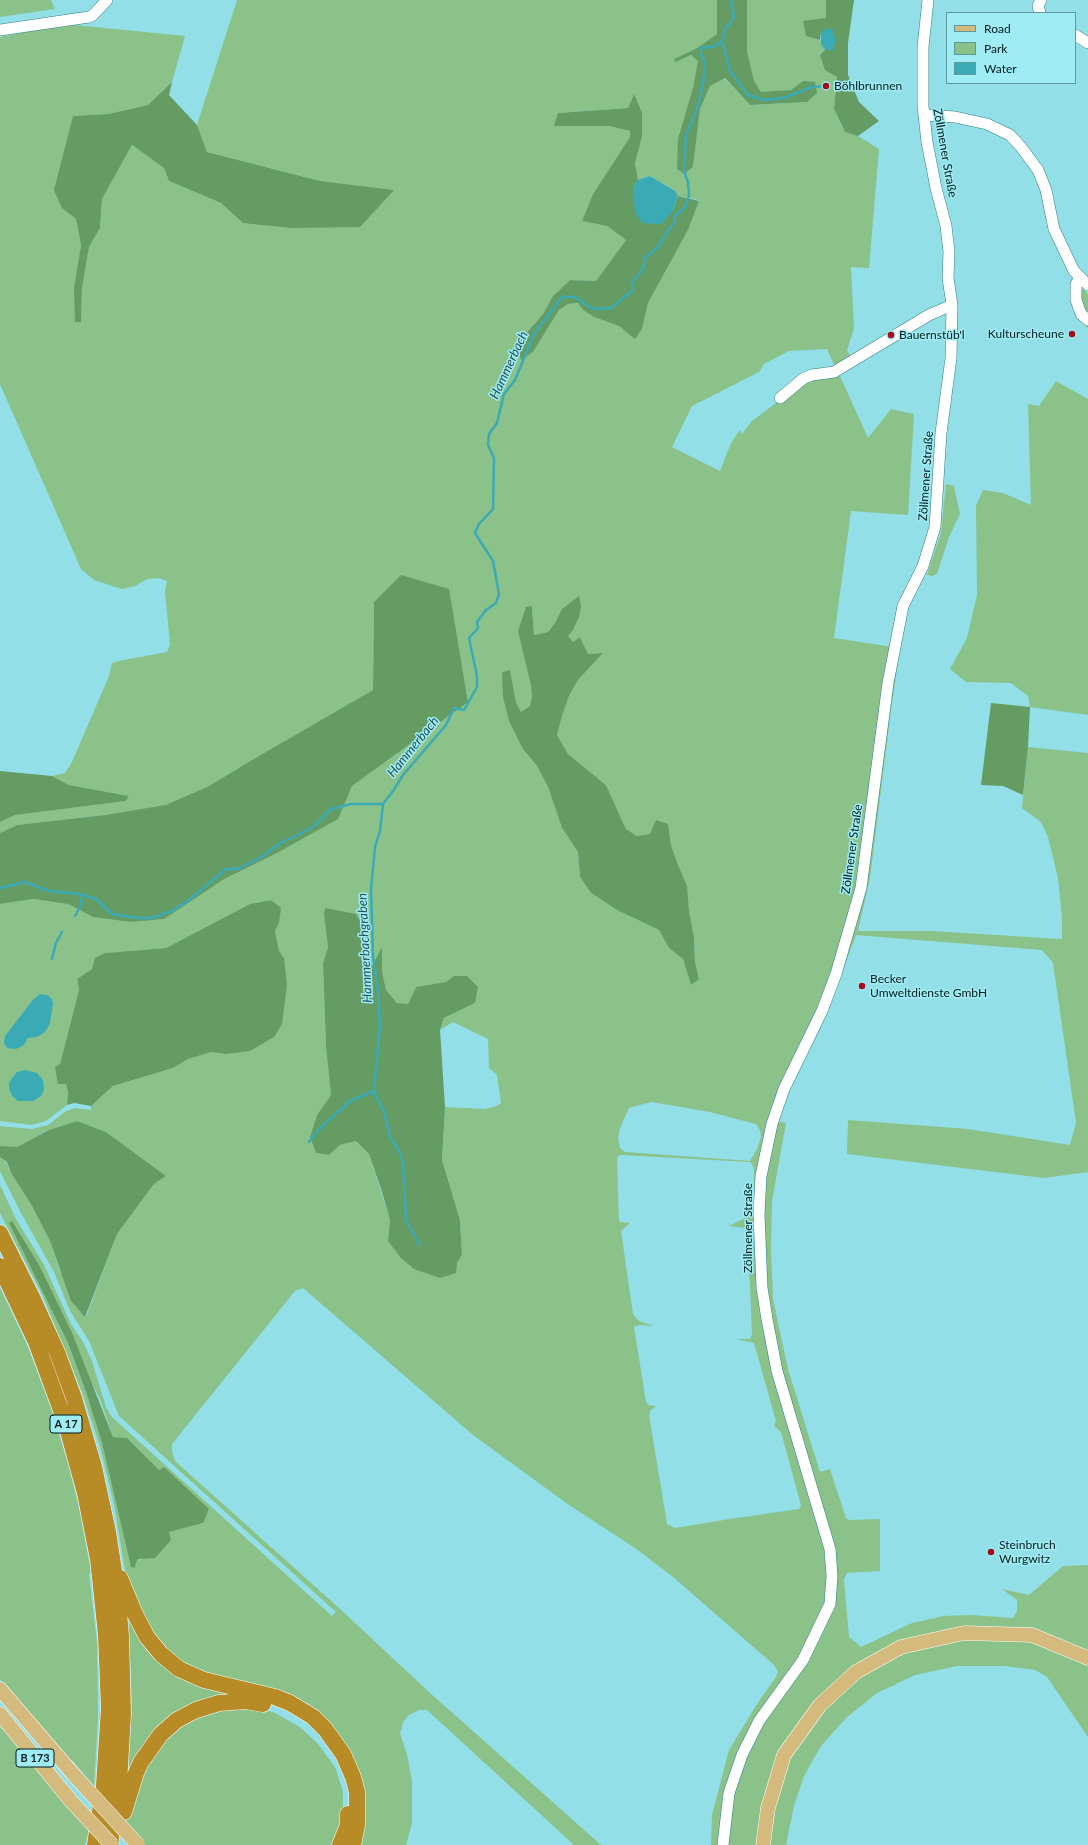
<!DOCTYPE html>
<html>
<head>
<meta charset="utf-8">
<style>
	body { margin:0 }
	#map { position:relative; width:1088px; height:1845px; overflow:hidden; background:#92dfe7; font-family:Lato,sans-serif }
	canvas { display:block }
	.legend { position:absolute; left:946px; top:12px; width:130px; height:72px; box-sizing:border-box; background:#9fecf4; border:1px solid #5f999f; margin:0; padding:5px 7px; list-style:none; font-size:12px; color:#001c1f }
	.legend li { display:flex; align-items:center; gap:8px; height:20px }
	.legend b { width:20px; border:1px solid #5f999f }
</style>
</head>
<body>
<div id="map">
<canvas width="1088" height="1845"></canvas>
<ul class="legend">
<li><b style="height:5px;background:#d4ba7d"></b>Road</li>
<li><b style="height:11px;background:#8ac289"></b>Park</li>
<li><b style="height:11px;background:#3aabb6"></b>Water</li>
</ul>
</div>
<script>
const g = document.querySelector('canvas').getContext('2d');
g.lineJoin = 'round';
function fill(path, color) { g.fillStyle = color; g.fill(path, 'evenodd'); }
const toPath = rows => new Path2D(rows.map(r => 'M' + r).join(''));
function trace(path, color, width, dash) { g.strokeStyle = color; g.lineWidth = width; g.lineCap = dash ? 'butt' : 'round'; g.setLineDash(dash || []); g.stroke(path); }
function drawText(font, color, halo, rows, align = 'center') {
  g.font = font + ' Lato,sans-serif'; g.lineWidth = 3; g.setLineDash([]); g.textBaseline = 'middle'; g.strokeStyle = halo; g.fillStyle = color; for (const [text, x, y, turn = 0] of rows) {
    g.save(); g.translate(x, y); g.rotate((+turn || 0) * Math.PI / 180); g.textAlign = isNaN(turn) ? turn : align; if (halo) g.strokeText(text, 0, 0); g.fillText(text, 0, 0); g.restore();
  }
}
fill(toPath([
	[0,0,51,0,55,9,0,17],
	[237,0,717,0,717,34,697,48,674,59,675,61,692,55,699,61,693,88,693,167,700,109,710,86,724,78,750,105,807,102,804,81,791,90,761,93,754,82,747,51,747,0,826,0,826,18,818,20,806,36,820,40,825,50,820,55,837,77,834,109,839,121,845,132,858,136,879,149,869,268,851,267,854,329,847,350,852,359,836,369,827,349,789,351,764,364,759,372,692,406,672,447,720,471,731,443,740,430,742,434,752,421,804,382,840,376,868,438,891,409,914,414,908,515,851,511,834,638,900,648,891,710,870,878,858,931,931,931,1062,939,1062,917,1058,878,1048,837,1041,822,1022,808,1028,747,1088,753,1088,1172,1044,1178,847,1154,848,1120,968,1129,1070,1145,1076,1123,1053,963,1042,950,856,935,825,1018,791,1085,779,1122,786,1123,772,1201,771,1251,773,1299,788,1369,820,1472,830,1469,846,1518,849,1520,880,1519,880,1571,847,1573,844,1579,849,1637,861,1647,912,1623,944,1616,970,1615,1013,1618,1017,1611,1017,1600,1002,1589,1029,1595,1063,1566,1088,1565,1088,1737,1047,1677,1035,1670,1005,1666,957,1666,915,1675,877,1693,846,1718,821,1746,804,1776,794,1806,786,1845,711,1845,712,1815,729,1750,759,1701,776,1677,778,1672,774,1665,673,1577,635,1548,569,1505,473,1435,303,1288,295,1291,172,1444,172,1451,175,1461,339,1608,429,1692,601,1845,574,1845,427,1710,419,1710,409,1715,403,1722,400,1733,407,1754,412,1781,412,1823,406,1845,356,1845,361,1823,327,1725,192,1672,156,1643,126,1576,114,1504,100,1446,82,1392,42,1294,0,1213,0,1185,16,1219,44,1265,71,1324,83,1342,92,1361,106,1407,112,1417,332,1616,336,1612,119,1416,89,1341,70,1311,54,1272,21,1213,0,1171,0,1157,6,1162,11,1173,32,1206,50,1241,59,1269,86,1317,117,1234,154,1184,166,1176,106,1132,77,1121,49,1130,17,1147,0,1147,0,1126,32,1129,48,1125,66,1111,75,1108,91,1110,91,1106,113,1086,173,1068,188,1059,211,1052,225,1054,284,958,279,951,275,931,279,923,271,900,250,904,166,948,105,953,92,969,77,979,79,990,60,1064,58,1084,66,1083,68,1092,67,1105,46,1121,32,1125,0,1121,0,904,33,899,68,904,93,917,130,922,277,853,337,819,352,786,468,702,457,639,374,602,373,690,257,757,209,786,166,806,105,815,17,825,0,833,0,822,14,815,126,801,129,796,69,785,52,776,65,773,72,762,109,676,112,663,118,661,167,652,170,645,165,591,167,581,159,578,147,579,135,586,122,589,94,580,81,569,0,384,0,37,65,24,185,36,172,82,148,105,108,114,73,116,62,208,76,219,81,245,74,288,81,322,82,288,89,247,100,228,102,199,132,145,164,168,169,181,221,203,243,223,393,190,320,181,207,152,197,125],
	[634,94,642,137,635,163,638,180,650,176,675,191,678,196,699,200,688,230,648,303,642,329,635,338,619,326,594,317,583,310,578,303,568,304,559,310,533,352,521,359,516,345,543,314,553,296,570,280,596,281,626,240,607,226,582,221,593,194,630,137,630,131,609,126,555,126,558,113,628,108],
	[532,607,534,635,548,632,555,623,562,609,567,635,573,642,580,637,588,654,603,653,578,680,569,696,562,716,557,735,568,754,606,785,626,829,637,836,650,834,668,824,671,845,678,865,694,937,695,962,699,978,691,985,683,959,669,948,659,930,617,910,591,893,580,877,578,852,562,828,548,787,537,766,523,749,502,672,510,670,516,702,521,712,530,706,532,696],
	[356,914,363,925,366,960,372,966,382,948,382,971,386,990,395,1001,400,1004,408,1004,416,987,447,982,475,1003,444,1018,440,1030,453,1022,488,1039,489,1068,497,1075,501,1103,496,1106,485,1109,445,1107,442,1160,460,1220,462,1255,457,1263,388,1241,390,1220,369,1154,356,1141,340,1145,329,1155,316,1153,310,1137,317,1115,331,1095,326,1047,323,963,328,947,324,915],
	[32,1001,37,1037,5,1036,15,1026],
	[651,1102,710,1112,756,1124,760,1130,761,1137,757,1149,750,1161,625,1152,620,1148,618,1139,620,1128,629,1108],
	[621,1155,750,1162,752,1164,754,1170,754,1211,750,1216,729,1226,745,1228,750,1285,752,1335,750,1339,736,1339,754,1343,776,1421,774,1426,781,1432,801,1505,799,1509,736,1518,675,1528,667,1524,649,1415,651,1410,656,1406,649,1405,646,1402,634,1327,639,1325,654,1326,639,1321,633,1314,621,1231,630,1223,621,1222,619,1221,617,1160,618,1156],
	[42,1287,100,1399,113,1437,127,1438,159,1471,164,1467,203,1523,168,1532,143,1558,136,1562,135,1568,131,1567,102,1443,86,1392,68,1343],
	[1071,278,1088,294,1088,328,1077,319],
	[1056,381,1088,399,1088,715,1030,707,1028,696,1011,683,966,682,950,669,967,638,977,595,976,506,983,490,1003,493,1031,505,1028,404,1039,406],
	[946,484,954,486,960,514,949,537,937,574,932,576,927,575,941,533],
	[0,1288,27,1345,51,1408,69,1467,80,1513,91,1572,89,1573,97,1643,98,1717,94,1786,72,1760,69,1762,0,1679],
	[128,1612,151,1649,252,1697,200,1704,128,1777,132,1701],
	[218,1709,257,1709,273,1712,300,1727,318,1744,335,1767,343,1792,343,1823,333,1845,146,1845,126,1822,130,1803,156,1745,186,1724,194,1716],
	[0,1726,4,1731,9,1731,71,1808,71,1811,89,1830,85,1845,0,1845]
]), '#8ac289');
fill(toPath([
	[717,0,747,0,747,51,754,81,761,92,791,90,803,81,815,82,817,93,807,102,750,105,725,78,710,86,700,109,693,167,684,174,677,169,678,139,693,88,698,61,691,55,675,62,674,59,697,48,717,34],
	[826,0,854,0,848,43,848,75,859,102,879,121,858,136,845,132,834,109,837,77,825,70,820,55,825,50,833,49,821,32,820,40,806,36,803,21,826,18],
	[172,82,169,95,197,125,207,152,320,181,394,190,360,227,291,228,243,223,221,203,169,181,164,168,132,145,102,199,100,228,89,247,82,288,81,322,75,322,74,288,81,245,76,219,62,208,54,190,73,116,108,114,148,105],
	[634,94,642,113,642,137,635,163,638,180,633,188,673,211,678,196,699,201,688,230,648,303,642,329,635,339,619,326,594,317,583,310,578,303,568,304,559,310,533,352,521,360,516,345,543,314,553,296,570,280,596,281,626,240,607,226,582,221,593,194,630,137,630,131,609,126,554,126,558,113,628,108],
	[401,575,449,589,468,702,352,786,338,819,277,853,224,879,164,919,130,922,93,917,68,904,33,899,0,904,0,833,17,825,105,815,166,805,209,786,257,757,373,690,374,602],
	[579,596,581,606,579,617,573,630,568,636,573,642,580,637,588,654,603,653,578,680,569,696,562,716,557,735,568,754,606,785,626,829,637,836,650,834,656,820,668,824,671,845,678,865,687,886,689,912,694,937,695,962,699,979,691,985,683,959,669,948,659,930,617,910,591,893,580,877,578,852,562,828,548,787,537,766,523,749,509,721,503,697,502,672,510,670,516,702,521,712,530,706,532,696,531,685,518,631,526,607,532,606,534,635,548,632,555,623,562,609],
	[991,703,1030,707,1028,747,1023,795,1003,786,981,785],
	[0,771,52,776,69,785,129,796,126,801,15,815,0,822],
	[271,900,281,908,279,923,275,931,279,951,284,958,287,985,282,1024,274,1037,250,1051,225,1054,211,1052,188,1059,173,1068,113,1086,91,1106,74,1103,67,1105,68,1092,66,1084,58,1084,55,1067,60,1064,79,990,77,979,92,969,95,958,105,953,166,948,250,904],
	[325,908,356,914,363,925,366,960,372,966,382,947,382,971,386,990,397,1003,408,1004,416,987,446,982,454,976,467,976,478,987,475,1003,444,1018,440,1030,445,1107,442,1160,460,1220,462,1255,457,1263,456,1273,440,1278,414,1269,401,1258,388,1241,390,1220,382,1192,369,1154,356,1141,340,1145,329,1155,316,1153,310,1137,317,1115,331,1095,326,1047,323,963,328,947,324,915],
	[77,1121,106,1132,166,1176,154,1184,117,1234,85,1317,71,1301,50,1241,32,1206,11,1173,7,1162,0,1157,0,1146,17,1147,49,1130],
	[12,1221,39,1265,72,1333,113,1437,127,1438,159,1470,164,1467,209,1509,203,1523,169,1532,171,1540,155,1558,139,1559,136,1562,135,1568,131,1567,102,1443,86,1392,68,1343,9,1223]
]), '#649c64');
fill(toPath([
	[828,28,833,31,836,42,833,50,825,50,821,44,821,32],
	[650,176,675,191,678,196,673,211,661,224,642,223,635,212,633,188,638,180],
	[40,994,47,995,52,999,53,1004,50,1023,45,1032,37,1037,28,1038,24,1045,16,1049,7,1048,4,1043,5,1036,32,1001],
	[25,1070,37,1073,43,1080,44,1090,41,1096,33,1101,18,1101,12,1096,9,1088,9,1083,13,1077,17,1072]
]), '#3aabb6');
trace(toPath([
	[722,41,730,71,748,95,764,100,784,98,812,87,826,86],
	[383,804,380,831,375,847,371,889,373,957,378,989,380,1026,374,1091,377,1099,384,1111,390,1137,399,1151,403,1161,406,1220,420,1245],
	[0,888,25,882,49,891,80,894,96,899,112,914,138,918,152,918,172,911,190,899,226,869,238,869,260,858,279,844,313,827,331,809,351,804,383,804,393,791,403,775,446,725,454,708,464,710,477,687,477,676,469,638,478,628,477,622,486,610,496,603,499,594,493,561,475,533,479,524,493,509,494,458,488,445,489,434,497,423,504,394,515,380,534,334,562,297,575,297,593,309,611,308,633,290,632,282,643,269,645,258,658,247,667,232,675,222,674,217,686,206,689,195,688,182,684,171,686,135,697,109,703,84,705,63,701,54,700,48,713,47,722,41,725,29,730,24,734,16,731,0],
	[75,916,82,903,80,894],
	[52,959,56,943,62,932],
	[309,1142,319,1129,350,1101,374,1091]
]), '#3aabb6', 2.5);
const minor = toPath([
	[1040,13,1038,6,1041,0],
	[0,30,89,17,93,15,107,0],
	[1075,35,1088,43],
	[925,115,955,117,987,124,1010,135,1021,147,1038,170,1046,190,1054,229,1074,271,1088,285],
	[1080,278,1076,284,1076,300,1081,314,1088,320],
	[780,398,804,378,812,375,834,372,929,315,952,305],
	[723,1845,729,1793,742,1755,759,1721,803,1660,830,1604,832,1576,830,1549,777,1371,767,1319,762,1288,759,1214,761,1176,772,1124,784,1089,822,1011,836,974,861,888,888,683,903,606,923,566,935,527,941,433,951,358,952,305,948,278,949,252,946,226,936,188,927,142,923,106,923,47,928,0]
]);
const major = toPath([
	[0,1689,73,1774],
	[0,1714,71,1801],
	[763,1845,768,1808,784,1755,820,1705,856,1672,901,1647,964,1633,1032,1635,1088,1658]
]);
const highway = toPath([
	[0,1233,32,1297,57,1352,74,1398,94,1467,108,1532,117,1590,121,1636,123,1714,119,1784,110,1845],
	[0,1266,36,1342,66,1424,85,1493,98,1559,106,1635,109,1708,104,1785,95,1845],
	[120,1578,135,1614,147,1637,161,1654,179,1669,204,1680,275,1697,290,1703,313,1717,325,1729,343,1754,353,1777,357,1792,357,1825,353,1845],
	[124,1812,136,1773,141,1762,161,1734,177,1720,196,1710,219,1703,246,1701,263,1704],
	[340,1845,348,1825,348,1814]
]);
trace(minor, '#307f87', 12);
trace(major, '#fff', 15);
trace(highway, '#fff', 17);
trace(minor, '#fff', 11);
trace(major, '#d4ba7d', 14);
trace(highway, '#b78c26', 16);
const majorBridge = toPath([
	[73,1774,138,1845],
	[71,1801,112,1845]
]);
trace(majorBridge, '#fff', 15, []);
trace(majorBridge, '#d4ba7d', 14);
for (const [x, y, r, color] of [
	[826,86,4,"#a40a1e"],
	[1072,334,4,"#a40a1e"],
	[891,335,4,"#a40a1e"],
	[862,986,4,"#a40a1e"],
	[991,1552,4,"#a40a1e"]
]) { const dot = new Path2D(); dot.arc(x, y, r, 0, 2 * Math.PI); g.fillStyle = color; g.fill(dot); trace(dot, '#9fecf4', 1.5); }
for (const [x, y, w] of [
	[66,1424,32],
	[35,1758,38]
]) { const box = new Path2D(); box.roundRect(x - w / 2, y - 9, w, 18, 3); g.fillStyle = '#9fecf4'; g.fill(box); trace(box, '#001c1f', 1); }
drawText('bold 11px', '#001c1f', null, [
	["A 17",66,1424],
	["B 173",35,1758]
]);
drawText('12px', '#001c1f', '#9fecf4', [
	["Böhlbrunnen",834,86],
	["Kulturscheune",1064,334,"right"],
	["Bauernstüb'l",899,335],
	["Becker",870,979],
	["Umweltdienste GmbH",870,993],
	["Steinbruch",999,1545],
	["Wurgwitz",999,1559]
], 'left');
drawText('12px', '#001c1f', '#9fecf4', [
	["Zöllmener Straße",945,153,80],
	["Zöllmener Straße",926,476,-86],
	["Zöllmener Straße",852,849,-82],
	["Zöllmener Straße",748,1228,-90]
]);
drawText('italic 13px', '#235358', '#9fecf4', [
	["Hammerbach",509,365,-65],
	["Hammerbach",413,747,-51],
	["Hammerbachgraben",365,948,-93]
]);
</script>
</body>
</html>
